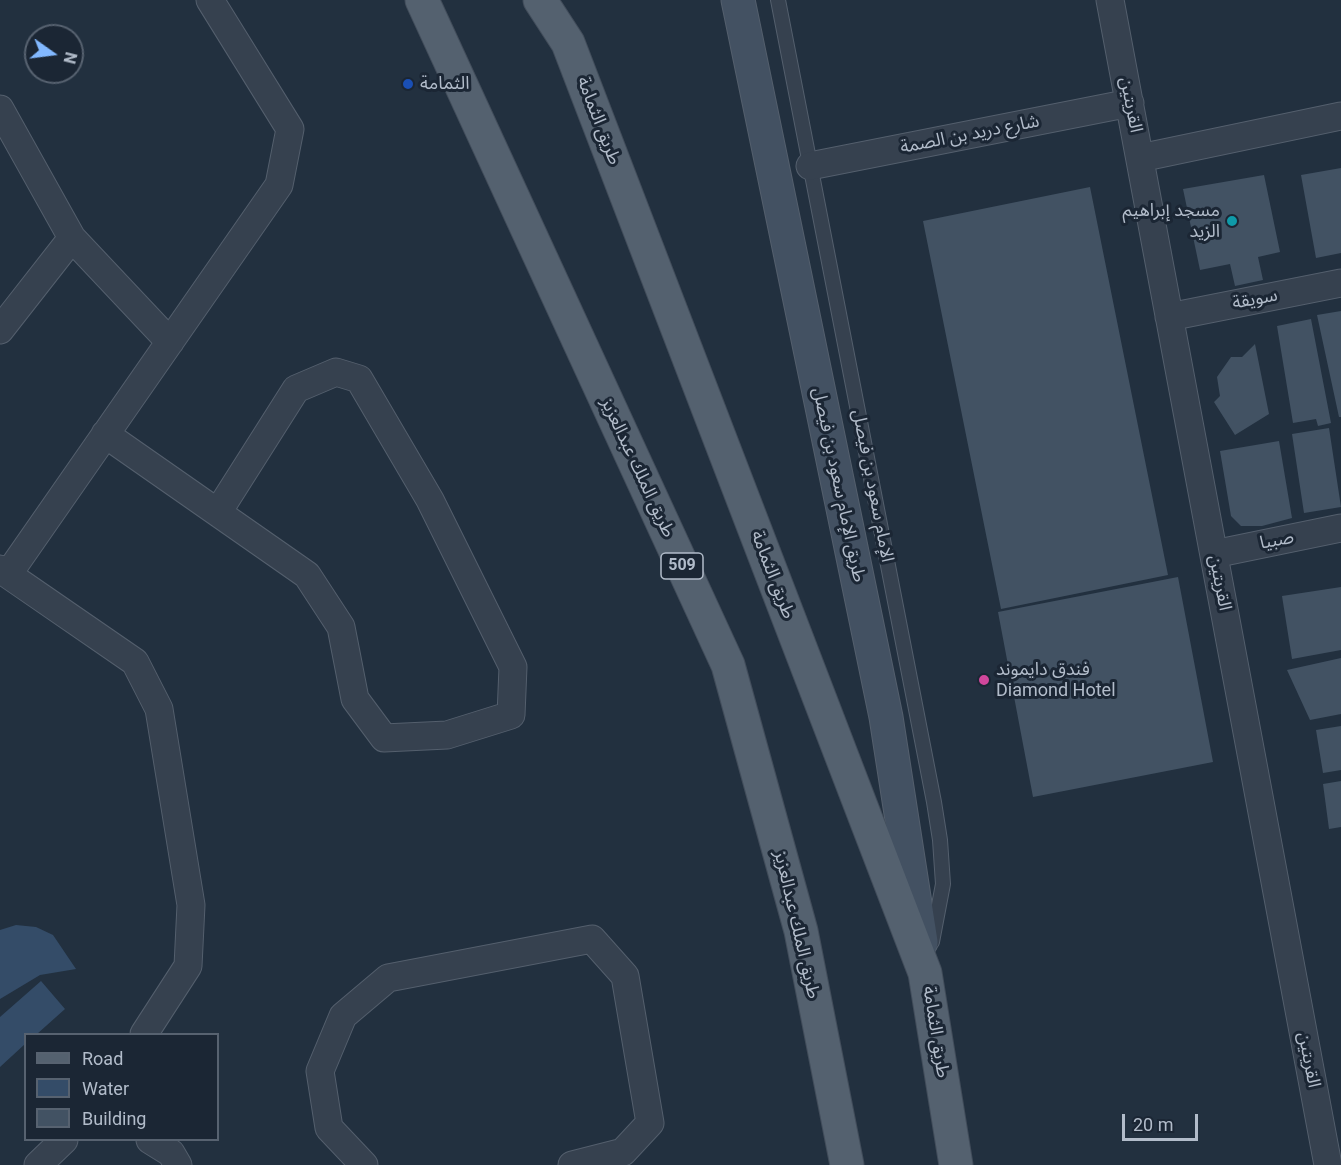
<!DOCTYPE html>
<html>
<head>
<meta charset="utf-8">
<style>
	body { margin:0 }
	#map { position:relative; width:1341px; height:1165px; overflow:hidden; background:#22303f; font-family:Roboto,sans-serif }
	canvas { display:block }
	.legend { position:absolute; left:24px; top:1033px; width:195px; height:108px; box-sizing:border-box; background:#1b2634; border:2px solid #576270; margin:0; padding:8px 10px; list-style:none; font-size:18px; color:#b2bcca }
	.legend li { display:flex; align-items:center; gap:12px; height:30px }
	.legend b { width:30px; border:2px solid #576270 }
	.north { position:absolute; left:24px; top:24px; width:60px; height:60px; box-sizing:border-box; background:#1b2634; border:2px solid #576270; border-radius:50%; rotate:104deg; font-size:16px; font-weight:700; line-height:24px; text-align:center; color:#b2bcca }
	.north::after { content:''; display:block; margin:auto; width:21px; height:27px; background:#82b8ff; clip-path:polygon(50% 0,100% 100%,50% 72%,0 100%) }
	.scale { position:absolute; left:1122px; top:1114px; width:76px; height:27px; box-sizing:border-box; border:3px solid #b2bcca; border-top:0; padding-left:8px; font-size:18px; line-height:21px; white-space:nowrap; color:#b2bcca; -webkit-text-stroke:4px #1b2634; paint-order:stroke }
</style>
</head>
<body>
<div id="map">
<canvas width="1341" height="1165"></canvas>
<ul class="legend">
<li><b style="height:8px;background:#54616f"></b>Road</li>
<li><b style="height:16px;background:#344c68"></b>Water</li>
<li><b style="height:16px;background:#425263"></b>Building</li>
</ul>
<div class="north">N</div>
<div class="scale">20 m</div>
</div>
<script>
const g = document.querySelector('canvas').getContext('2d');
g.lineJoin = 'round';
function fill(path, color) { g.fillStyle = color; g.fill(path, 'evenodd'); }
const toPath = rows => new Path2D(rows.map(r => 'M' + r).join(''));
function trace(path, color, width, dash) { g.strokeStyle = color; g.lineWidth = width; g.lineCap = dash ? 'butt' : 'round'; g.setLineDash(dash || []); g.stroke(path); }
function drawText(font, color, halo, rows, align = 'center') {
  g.font = font + ' Roboto,"Noto Sans Arabic",sans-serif'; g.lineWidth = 6; g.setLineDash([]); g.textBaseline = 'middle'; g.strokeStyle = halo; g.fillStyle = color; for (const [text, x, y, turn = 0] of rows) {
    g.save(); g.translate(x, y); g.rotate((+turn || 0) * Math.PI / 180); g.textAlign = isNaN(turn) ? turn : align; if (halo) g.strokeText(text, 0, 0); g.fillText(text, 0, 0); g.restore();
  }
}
fill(toPath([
	[16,925,36,927,53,935,76,969,40,975,0,999,0,930],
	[41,981,65,1009,37,1034,26,1034,25,1044,0,1067,0,1017]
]), '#344c68');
fill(toPath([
	[1341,168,1341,253,1316,258,1301,175],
	[1264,175,1280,252,1258,257,1263,280,1235,286,1230,264,1200,270,1183,189],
	[1090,187,1168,575,1001,609,923,221],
	[1341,311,1341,417,1339,417,1317,315],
	[1311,319,1331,423,1318,426,1316,419,1293,423,1277,326],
	[1255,344,1269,414,1235,435,1214,402,1220,396,1217,377,1231,357,1242,357],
	[1329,428,1341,507,1304,513,1292,434],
	[1279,441,1292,518,1262,526,1241,526,1231,516,1220,451],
	[1178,577,1213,762,1033,797,998,612],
	[1341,587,1341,650,1292,659,1282,596],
	[1341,658,1341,714,1310,720,1287,670],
	[1341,726,1341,770,1323,773,1316,730],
	[1341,781,1341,827,1329,829,1323,784]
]), '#425263');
const lane = toPath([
	[778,0,934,802,940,840,943,884,932,942]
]);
const street = toPath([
	[1110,0,1328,1165],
	[0,109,72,238,170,342],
	[1140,158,1341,116],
	[810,166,1130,103],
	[1169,317,1341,283],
	[0,330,72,238],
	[105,434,307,575,341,627,355,699,384,738,447,735,511,715,513,667,430,500,359,379,336,372,296,389,218,512],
	[1214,554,1341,528],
	[0,569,135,662,159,709,191,905,188,966,144,1034],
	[9,573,279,185,290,129,210,0],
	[150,1140,171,1153,178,1165],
	[38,1165,64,1140],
	[364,1165,329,1128,320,1071,343,1016,388,978,592,939,625,976,650,1123,623,1152,572,1165]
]);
const secondary = toPath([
	[738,0,886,717,921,942]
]);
const primary = toPath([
	[422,0,728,665,801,931,847,1165],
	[540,0,568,43,925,973,956,1165]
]);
trace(lane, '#545f6d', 16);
trace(street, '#545f6d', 29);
trace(secondary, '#545f6d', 35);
trace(primary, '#424d5b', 35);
trace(lane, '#36414f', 14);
trace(street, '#36414f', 27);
trace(secondary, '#435162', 33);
trace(primary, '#54616f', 33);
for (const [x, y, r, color] of [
	[408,84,6,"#1a4fb4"],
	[1232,221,6,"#0f9aa8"],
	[984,680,6,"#d1479c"]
]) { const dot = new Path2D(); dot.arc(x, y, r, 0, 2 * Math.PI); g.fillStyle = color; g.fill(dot); trace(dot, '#1b2634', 2); }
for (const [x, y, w] of [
	[682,566,42]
]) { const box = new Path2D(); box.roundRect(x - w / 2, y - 13, w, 26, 4.5); g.fillStyle = '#1b2634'; g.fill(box); trace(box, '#b2bcca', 1.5); }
drawText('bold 16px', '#b2bcca', null, [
	["509",682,566]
]);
drawText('18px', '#b2bcca', '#1b2634', [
	["الثمامة",420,84],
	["مسجد إبراهيم",1220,211,"right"],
	["الزيد",1220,232,"right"],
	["فندق دايموند",996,670],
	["Diamond Hotel",996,691]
], 'left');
drawText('18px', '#b2bcca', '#1b2634', [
	["القريتين",1130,105,79],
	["طريق الثمامة",598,121,69],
	["شارع دريد بن الصمة",970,135,-11],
	["سويقة",1255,300,-11],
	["طريق الملك عبدالعزيز",637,468,65],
	["طريق الإمام سعود بن فيصل",838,485,78],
	["الإمام سعود بن فيصل",872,486,79],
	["صبيا",1277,541,-11],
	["طريق الثمامة",772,575,69],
	["القريتين",1219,583,79],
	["طريق الملك عبدالعزيز",796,925,77],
	["طريق الثمامة",935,1032,81],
	["القريتين",1308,1060,79]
]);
</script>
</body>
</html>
